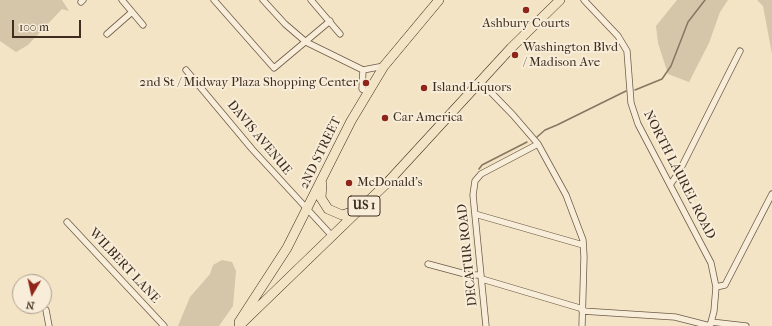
<!DOCTYPE html>
<html>
<head>
<meta charset="utf-8">
<style>
	body { margin:0 }
	#map { position:relative; width:772px; height:326px; overflow:hidden; background:#f3e4c5; font-family:"IM FELL French Canon",serif }
	canvas { display:block }
	.north { position:absolute; left:12px; top:274px; width:40px; height:40px; box-sizing:border-box; background:#f7edd9; border:1px solid #aea08f; border-radius:50%; rotate:189deg; font-size:11px; font-weight:700; line-height:16px; text-align:center; color:#402d1f }
	.north::after { content:''; display:block; margin:auto; width:14px; height:18px; background:#8f2418; clip-path:polygon(50% 0,100% 100%,50% 72%,0 100%) }
	.scale { position:absolute; left:12px; top:20px; width:69px; height:18px; box-sizing:border-box; border:2px solid #402d1f; border-top:0; padding-left:5px; font-size:12px; line-height:14px; white-space:nowrap; color:#402d1f; -webkit-text-stroke:3px #f7edd9; paint-order:stroke }
</style>
</head>
<body>
<div id="map">
<canvas width="772" height="326"></canvas>
<div class="north">N</div>
<div class="scale">100 m</div>
</div>
<script>
const g = document.querySelector('canvas').getContext('2d');
g.lineJoin = 'round';
function fill(path, color) { g.fillStyle = color; g.fill(path, 'evenodd'); }
const toPath = rows => new Path2D(rows.map(r => 'M' + r).join(''));
function trace(path, color, width, dash) { g.strokeStyle = color; g.lineWidth = width; g.lineCap = dash ? 'butt' : 'round'; g.setLineDash(dash || []); g.stroke(path); }
function drawText(font, color, halo, rows, align = 'center') {
  g.font = font + ' "IM FELL French Canon",serif'; g.lineWidth = 4; g.setLineDash([]); g.textBaseline = 'middle'; g.strokeStyle = halo; g.fillStyle = color; for (const [text, x, y, turn = 0] of rows) {
    g.save(); g.translate(x, y); g.rotate((+turn || 0) * Math.PI / 180); g.textAlign = isNaN(turn) ? turn : align; if (halo) g.strokeText(text, 0, 0); g.fillText(text, 0, 0); g.restore();
  }
}
fill(toPath([
	[0,0,62,0,69,11,62,9,28,45,16,52,0,41],
	[677,0,728,0,720,12,709,43,689,82,668,74,658,43,656,26],
	[757,0,772,0,772,54,763,6],
	[222,260,232,262,236,271,233,306,219,326,178,326,190,297,210,274,213,265]
]), '#d5c5a9');
trace(toPath([
	[635,90,662,79,671,66,688,22,705,0],
	[537,137,545,130,557,125,626,91],
	[479,169,482,165,527,142]
]), '#877661', 1.5);
const minor = toPath([
	[122,0,143,25],
	[214,0,274,68,330,21],
	[263,0,285,24,306,42,363,70,384,66],
	[311,0,340,34],
	[584,0,618,36,627,51,631,103,638,124,711,263,716,287,714,311,710,326],
	[81,2,83,0],
	[107,34,132,12],
	[186,70,252,149,333,237],
	[363,70,362,89,368,92],
	[481,82,513,115,538,144,566,195,583,240,584,257,582,326],
	[670,185,679,172,740,51],
	[475,214,583,245],
	[67,222,164,326],
	[428,264,469,275,481,275],
	[482,279,583,309],
	[716,287,725,285,772,194],
	[46,310,49,326],
	[582,311,675,317,710,326],
	[711,322,746,326],
	[486,326,473,195,475,181,481,174,538,144]
]);
const primary = toPath([
	[322,184,321,198,328,209,342,215,358,210],
	[239,322,287,248,351,121,384,66,439,0],
	[239,326,387,183,511,48,560,0]
]);
trace(minor, '#6d5b48', 7);
trace(primary, '#402d1f', 10);
trace(minor, '#f7edd9', 5.5);
trace(primary, '#f3e4c5', 9);
for (const [x, y, r, color] of [
	[526,10,4,"#8f2418"],
	[515,55,4,"#8f2418"],
	[366,83,4,"#8f2418"],
	[424,88,4,"#8f2418"],
	[385,118,4,"#8f2418"],
	[349,183,4,"#8f2418"]
]) { const dot = new Path2D(); dot.arc(x, y, r, 0, 2 * Math.PI); g.fillStyle = color; g.fill(dot); trace(dot, '#f7edd9', 1.5); }
for (const [x, y, w] of [
	[364,206,32]
]) { const box = new Path2D(); box.roundRect(x - w / 2, y - 10, w, 20, 3); g.fillStyle = '#f7edd9'; g.fill(box); trace(box, '#402d1f', 1); }
drawText('bold 12px', '#402d1f', null, [
	["US 1",364,206]
]);
drawText('13px', '#402d1f', '#f7edd9', [
	["Ashbury Courts",526,24,"center"],
	["Washington Blvd",523,48],
	["/ Madison Ave",523,63],
	["2nd St / Midway Plaza Shopping Center",358,83,"right"],
	["Island Liquors",432,88],
	["Car America",393,118],
	["McDonald's",357,183]
], 'left');
drawText('13px', '#402d1f', '#f7edd9', [
	["DAVIS AVENUE",259,138,50],
	["2ND STREET",321,153,-64],
	["NORTH LAUREL ROAD",679,175,63],
	["DECATUR ROAD",468,255,-96],
	["WILBERT LANE",124,266,47]
]);
</script>
</body>
</html>
